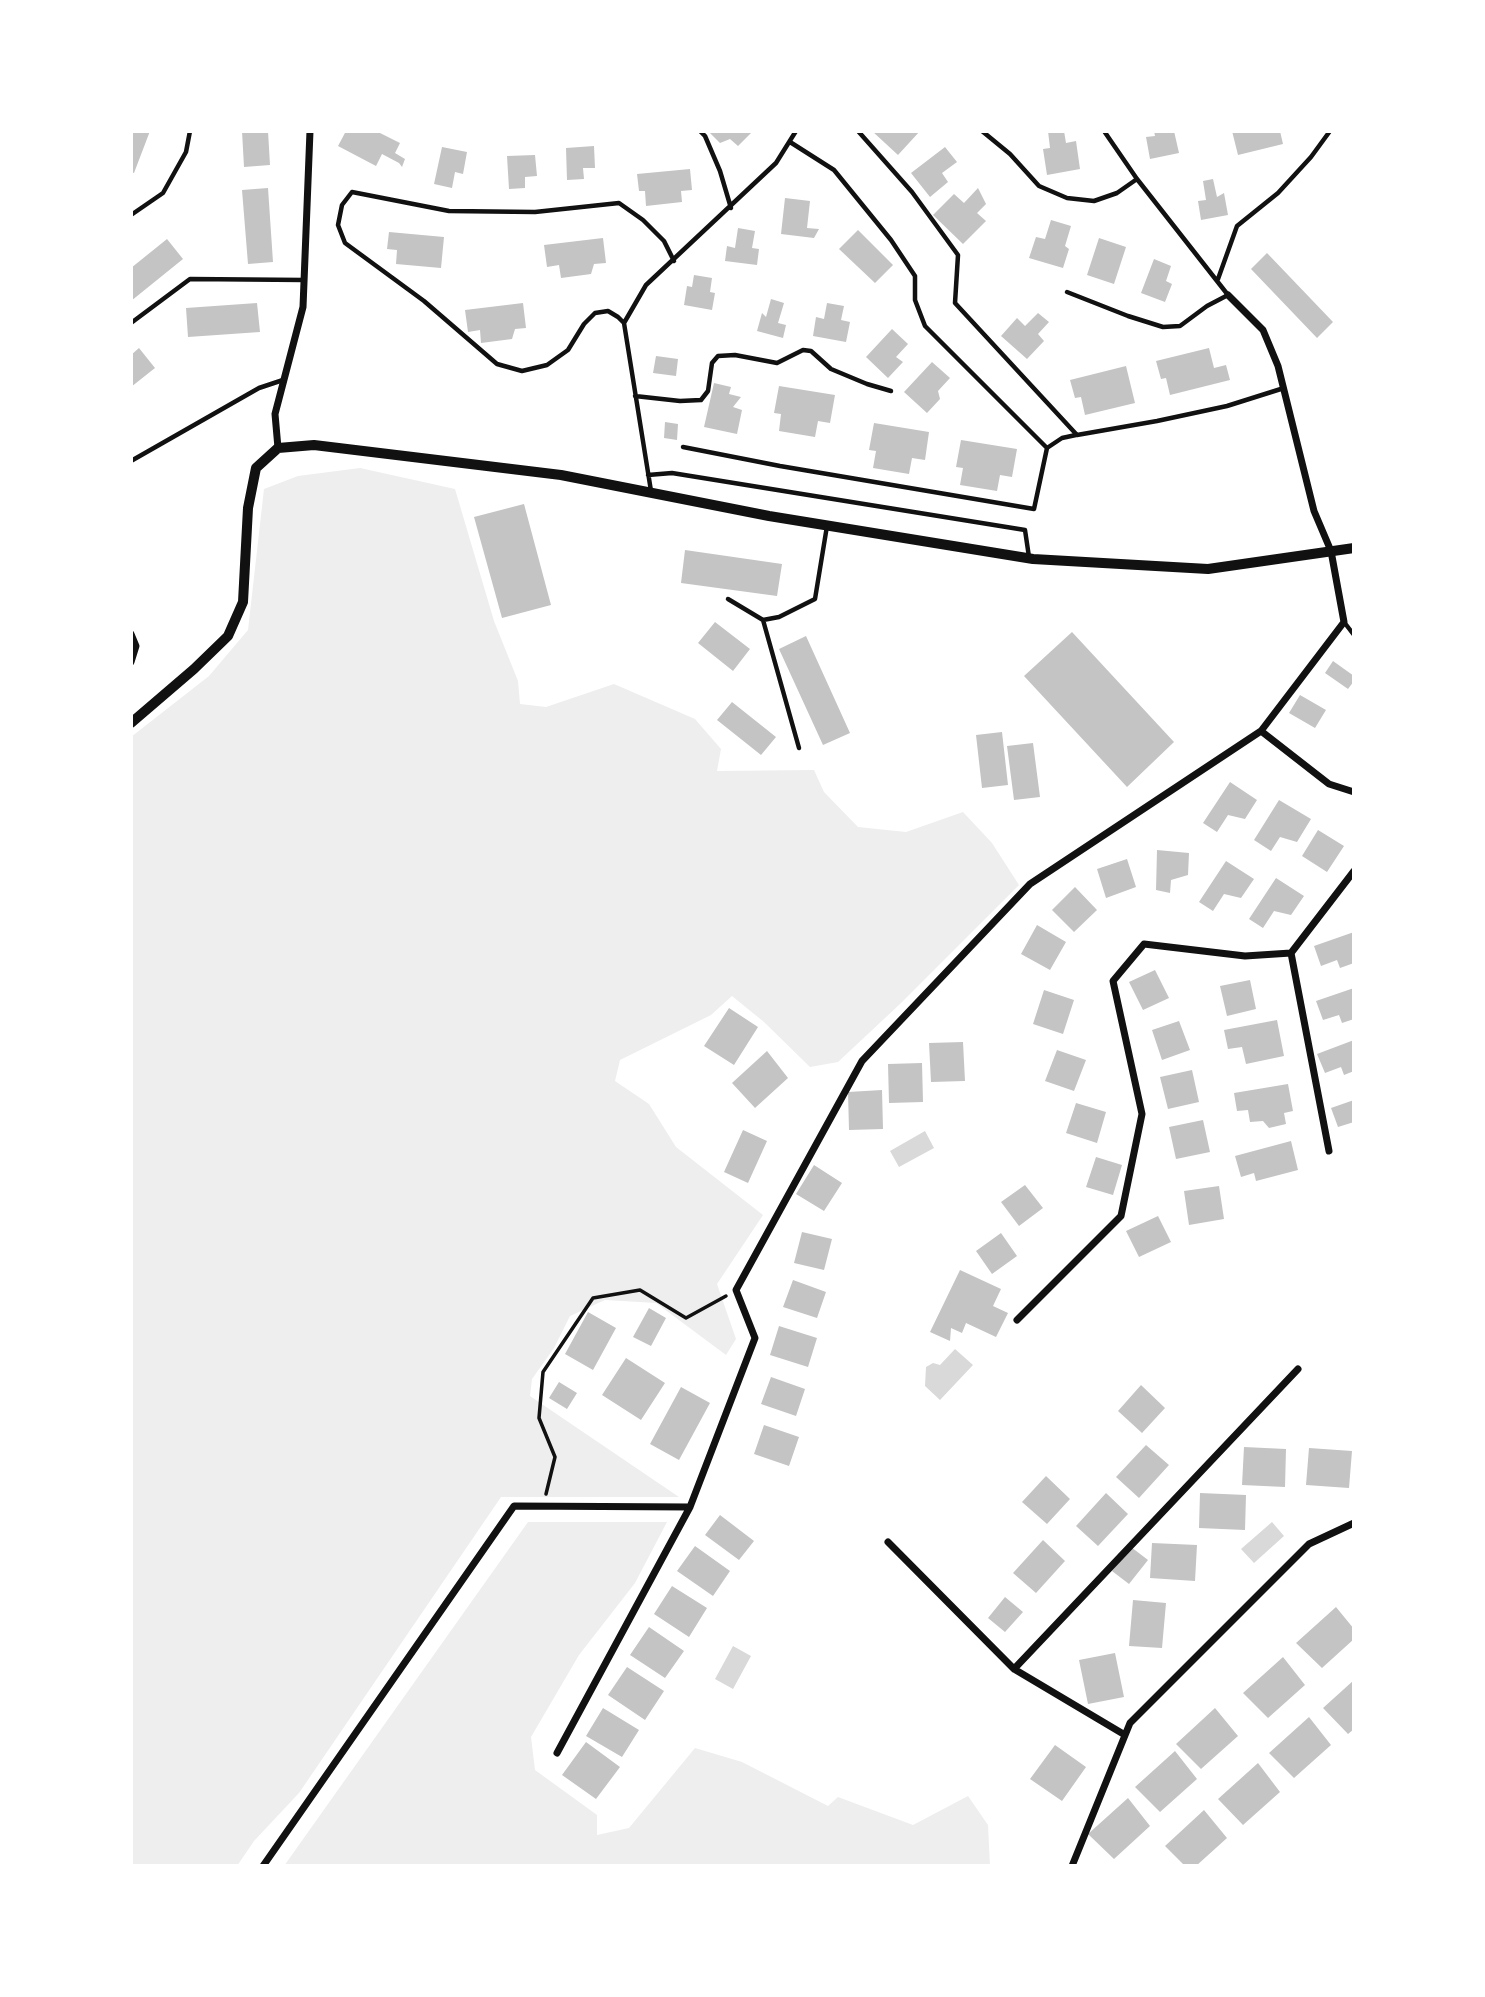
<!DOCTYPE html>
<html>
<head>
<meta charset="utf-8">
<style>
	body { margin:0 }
	#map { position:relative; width:1485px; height:1997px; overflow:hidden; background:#fff; font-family:"PT Sans",sans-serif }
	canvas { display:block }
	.frame { position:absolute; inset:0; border:133px solid #fff; pointer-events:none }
</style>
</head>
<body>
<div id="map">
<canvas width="1485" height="1997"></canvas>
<div class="frame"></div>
</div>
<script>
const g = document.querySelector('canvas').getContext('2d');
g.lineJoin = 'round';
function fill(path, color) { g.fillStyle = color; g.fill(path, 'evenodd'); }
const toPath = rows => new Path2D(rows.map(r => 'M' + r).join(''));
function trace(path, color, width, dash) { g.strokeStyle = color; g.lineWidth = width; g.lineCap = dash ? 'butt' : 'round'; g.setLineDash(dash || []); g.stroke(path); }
fill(toPath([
	[360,468,455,489,494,621,518,681,520,704,546,707,614,684,695,719,721,749,717,771,814,770,824,792,858,827,906,832,963,812,992,843,1019,885,900,1004,838,1062,810,1067,764,1022,732,996,711,1015,620,1060,615,1081,649,1104,676,1147,763,1215,717,1284,736,1339,726,1355,656,1303,605,1300,570,1316,554,1348,532,1379,530,1396,679,1497,501,1497,299,1793,254,1841,237,1866,131,1866,131,737,209,676,248,630,264,489,298,476],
	[528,1522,667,1522,635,1583,579,1655,531,1737,535,1770,597,1815,597,1835,629,1828,695,1748,742,1762,828,1806,838,1797,913,1825,968,1796,988,1825,990,1866,284,1866]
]), '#eee');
fill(toPath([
	[925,1131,934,1148,899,1167,890,1151],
	[955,1349,973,1365,940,1400,925,1386,926,1367,933,1363,940,1365],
	[1272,1522,1284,1536,1254,1563,1241,1549],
	[733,1646,751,1656,733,1689,715,1679]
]), '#d9d9d9');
fill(toPath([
	[131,131,150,131,134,173,131,172],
	[242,131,268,131,270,165,244,167],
	[346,131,376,131,400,143,395,153,405,159,402,167,399,163,382,154,376,166,338,146],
	[708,131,753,131,738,146,730,139,720,143],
	[872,131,920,131,898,155],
	[1048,131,1064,131,1066,143,1076,141,1080,169,1047,175,1043,149,1050,148],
	[1154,131,1174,131,1179,153,1150,159,1146,137,1155,136],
	[1232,131,1280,131,1283,144,1238,155],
	[594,146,595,168,583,168,584,179,567,180,566,148],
	[442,147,467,152,463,174,455,172,452,188,434,184],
	[945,147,957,162,942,173,948,182,930,197,911,173],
	[535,155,537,176,525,177,525,188,509,189,507,156],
	[690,169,692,190,681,191,682,202,646,206,645,191,639,191,637,174],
	[1213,179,1217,197,1224,193,1228,215,1201,220,1198,201,1206,200,1203,181],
	[268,188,273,262,248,264,242,190],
	[978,188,986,204,977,213,986,221,963,244,933,215,954,194,964,203],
	[785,198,810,201,807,228,819,229,814,238,781,234],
	[1051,220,1071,226,1065,246,1069,249,1063,268,1029,258,1036,237,1045,239],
	[738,228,755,231,752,248,759,249,757,265,725,261,727,246,735,248],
	[858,230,893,265,875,283,839,249],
	[389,232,444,237,441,268,396,264,397,250,387,249],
	[603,238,606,263,594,264,591,274,561,278,559,265,547,267,544,245],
	[1099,238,1126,247,1114,284,1087,275],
	[167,239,183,259,131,301,131,268],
	[1267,253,1333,322,1317,338,1251,269],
	[1154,259,1171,266,1166,281,1172,284,1165,302,1141,293],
	[694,275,712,278,710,292,715,293,712,310,684,305,687,286,692,287],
	[771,299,784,303,778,323,786,325,783,338,757,331,762,313,766,317],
	[257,303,260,332,188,337,186,308],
	[523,303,526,328,515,329,512,339,481,343,480,330,468,332,465,310],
	[827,303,844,306,841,320,850,322,846,342,813,336,816,317,824,319],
	[1038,313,1049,322,1038,334,1044,341,1027,359,1001,336,1017,318,1025,326],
	[892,329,908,344,896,357,903,362,888,378,866,357],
	[139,348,155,368,131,387,131,355],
	[1209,348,1214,368,1226,365,1230,380,1170,395,1166,378,1161,379,1156,361],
	[656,356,678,359,676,376,653,373],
	[932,362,950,378,938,391,940,399,927,413,904,392],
	[1126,366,1135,403,1085,415,1081,397,1075,398,1070,380],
	[714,383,731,387,729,394,741,397,733,407,742,410,737,434,704,427],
	[779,386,835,395,830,423,818,421,815,437,779,431,781,414,774,413],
	[665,422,678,424,677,440,664,438],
	[874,423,929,432,925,460,912,458,909,474,873,468,876,451,869,450],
	[961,440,1017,449,1012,477,1000,475,997,491,960,485,963,468,956,467],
	[524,504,551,605,502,618,474,517],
	[685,550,782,564,777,596,681,583],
	[715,622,750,649,733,671,698,643],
	[1072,632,1174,742,1127,787,1024,676],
	[806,636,850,733,823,745,779,649],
	[1333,661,1354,676,1354,681,1348,689,1325,673],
	[1300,695,1326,710,1315,728,1289,713],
	[732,702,776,737,761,755,717,720],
	[1002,732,1008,785,982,788,976,735],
	[1033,743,1040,797,1014,800,1007,746],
	[1230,782,1257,800,1245,819,1228,815,1217,832,1203,823],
	[1279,800,1311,819,1297,842,1280,837,1271,851,1254,840],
	[1318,830,1344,846,1327,872,1302,856],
	[1157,850,1189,853,1188,875,1171,880,1170,893,1156,890],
	[1127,859,1136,887,1106,898,1097,869],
	[1226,861,1254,879,1241,898,1224,894,1213,911,1199,902],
	[1276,878,1304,896,1291,915,1274,911,1263,928,1249,919],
	[1075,887,1097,910,1074,932,1052,910],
	[1037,925,1066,942,1050,970,1021,954],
	[1354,932,1354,963,1340,968,1337,960,1321,966,1314,946],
	[1155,970,1169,998,1143,1010,1129,982],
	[1250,980,1256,1009,1227,1016,1220,986],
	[1354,988,1354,1019,1342,1023,1339,1015,1323,1020,1316,1001],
	[1044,990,1074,1000,1063,1034,1033,1024],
	[729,1008,758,1027,734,1065,704,1046],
	[1277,1020,1284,1056,1246,1064,1242,1047,1228,1049,1224,1030],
	[1179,1021,1190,1050,1162,1060,1152,1030],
	[1354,1040,1354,1071,1344,1075,1341,1067,1325,1073,1317,1054],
	[963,1042,965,1081,931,1082,929,1043],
	[1057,1050,1086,1060,1074,1091,1045,1081],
	[767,1051,788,1078,755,1108,732,1083],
	[922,1063,923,1102,889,1103,888,1064],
	[1192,1070,1199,1102,1168,1109,1160,1077],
	[1288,1084,1293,1111,1284,1113,1286,1124,1269,1128,1263,1121,1250,1122,1248,1110,1237,1111,1234,1093],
	[882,1090,883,1129,849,1130,848,1092],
	[1354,1100,1354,1122,1338,1127,1331,1108],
	[1076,1103,1106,1112,1097,1143,1066,1133],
	[1203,1120,1210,1152,1176,1159,1169,1127],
	[743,1130,767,1141,748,1183,724,1172],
	[1291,1141,1298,1170,1256,1181,1254,1173,1241,1177,1235,1156],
	[1096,1157,1122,1165,1113,1195,1086,1187],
	[814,1165,842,1183,824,1211,796,1194],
	[1025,1185,1043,1208,1019,1226,1001,1202],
	[1219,1186,1224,1219,1189,1225,1184,1191],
	[1158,1216,1171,1242,1139,1257,1126,1231],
	[802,1232,832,1239,824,1270,794,1263],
	[1001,1233,1017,1256,992,1274,976,1251],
	[960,1270,1001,1289,993,1306,1008,1313,996,1337,966,1323,962,1333,951,1328,950,1341,930,1332],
	[793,1280,826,1292,817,1318,783,1307],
	[649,1308,666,1318,651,1346,633,1337],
	[588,1312,616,1328,593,1370,565,1354],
	[779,1326,817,1338,808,1367,770,1355],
	[626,1358,665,1383,641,1420,602,1395],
	[771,1377,805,1389,796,1416,761,1404],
	[559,1382,577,1393,567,1409,549,1398],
	[1141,1385,1165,1408,1142,1433,1118,1411],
	[681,1387,710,1403,679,1460,650,1444],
	[764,1425,799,1437,789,1466,754,1454],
	[1146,1445,1169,1465,1139,1498,1116,1477],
	[1244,1447,1286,1449,1285,1487,1242,1485],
	[1309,1448,1352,1451,1349,1488,1306,1485],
	[1046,1476,1070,1499,1047,1524,1022,1502],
	[1106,1493,1128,1514,1098,1546,1076,1526],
	[1200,1493,1246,1495,1245,1530,1199,1528],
	[720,1515,754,1541,739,1560,705,1535],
	[1043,1540,1065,1561,1036,1593,1013,1573],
	[1152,1543,1197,1545,1195,1581,1150,1578],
	[695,1546,730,1571,713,1596,677,1571],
	[1131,1547,1148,1560,1129,1584,1112,1571],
	[672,1586,707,1608,689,1637,654,1614],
	[1005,1597,1023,1612,1005,1632,988,1618],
	[1133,1600,1166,1603,1162,1648,1129,1646],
	[1336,1607,1354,1629,1354,1639,1322,1668,1296,1643],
	[649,1627,684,1651,665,1678,630,1655],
	[1115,1653,1124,1697,1088,1704,1079,1660],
	[1283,1657,1305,1685,1268,1718,1243,1693],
	[627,1667,664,1691,645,1720,608,1695],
	[1354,1680,1354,1729,1348,1734,1323,1708],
	[603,1708,639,1730,622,1757,586,1736],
	[1215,1708,1238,1736,1201,1769,1176,1744],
	[1309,1717,1331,1745,1294,1778,1269,1753],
	[586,1742,620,1767,596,1799,562,1775],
	[1055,1745,1086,1767,1062,1801,1030,1779],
	[1175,1751,1197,1779,1160,1812,1135,1787],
	[1258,1763,1280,1792,1243,1825,1218,1799],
	[1128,1798,1150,1826,1114,1859,1088,1834],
	[1204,1810,1227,1838,1196,1866,1185,1866,1165,1846]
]), '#c4c4c4');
trace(toPath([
	[546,1494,555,1457,539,1418,543,1372,593,1298,640,1290,686,1318,726,1296]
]), '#111', 3.5);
trace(toPath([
	[700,131,705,136,720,171,731,208],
	[858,131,912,192,958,255,955,303,1077,435,1157,421,1227,406,1284,388],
	[982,131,1010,154,1039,186,1067,198,1094,201,1117,193,1137,179],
	[131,215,163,193,186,152,190,131],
	[1218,279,1237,226,1278,193,1311,157,1330,131],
	[1067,292,1128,316,1163,327,1180,326,1207,306,1228,295,1137,179,1104,131],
	[131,323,190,279,304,280],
	[624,323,618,317,608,311,595,313,584,324,568,350,547,365,522,371,497,364,424,301,345,243,338,225,342,205,352,192,449,211,535,212,619,203,643,220,664,241,674,261],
	[635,396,680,401,701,400,708,391,712,363,718,356,735,355,777,363,803,350,811,351,831,369,867,384,891,391],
	[683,447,780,466,1034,509,1047,448,925,326,915,300,915,276,891,240,834,170,790,142],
	[1047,448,1062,438,1076,435],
	[131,461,259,388,283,380],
	[648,475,672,473,1025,530,1029,557],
	[651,491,624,323,646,285,776,163,796,131],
	[728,599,763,620,779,617,815,599,827,526],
	[763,620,799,748],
	[1344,622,1354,635]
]), '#111', 4.5);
trace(toPath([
	[1228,295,1263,330,1278,366,1314,511,1331,551,1344,622,1261,731],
	[278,448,275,414,303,307,310,131],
	[131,634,136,646,131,662],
	[1291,953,1329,1151],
	[1017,1320,1121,1216,1142,1114,1113,981,1144,944,1245,956,1291,953,1354,871],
	[888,1542,1014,1669],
	[1125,1735,1014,1669,1298,1369],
	[557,1753,690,1507,755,1338,736,1290,862,1061,1030,884,1261,731,1329,784,1354,792],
	[263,1866,514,1506,690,1507],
	[1072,1866,1130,1723,1309,1544,1354,1523]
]), '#111', 7);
trace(toPath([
	[131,723,194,669,228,636,243,602,248,508,256,468,278,448,314,445,561,475,769,516,1033,559,1208,569,1354,548]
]), '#111', 10);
</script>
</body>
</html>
